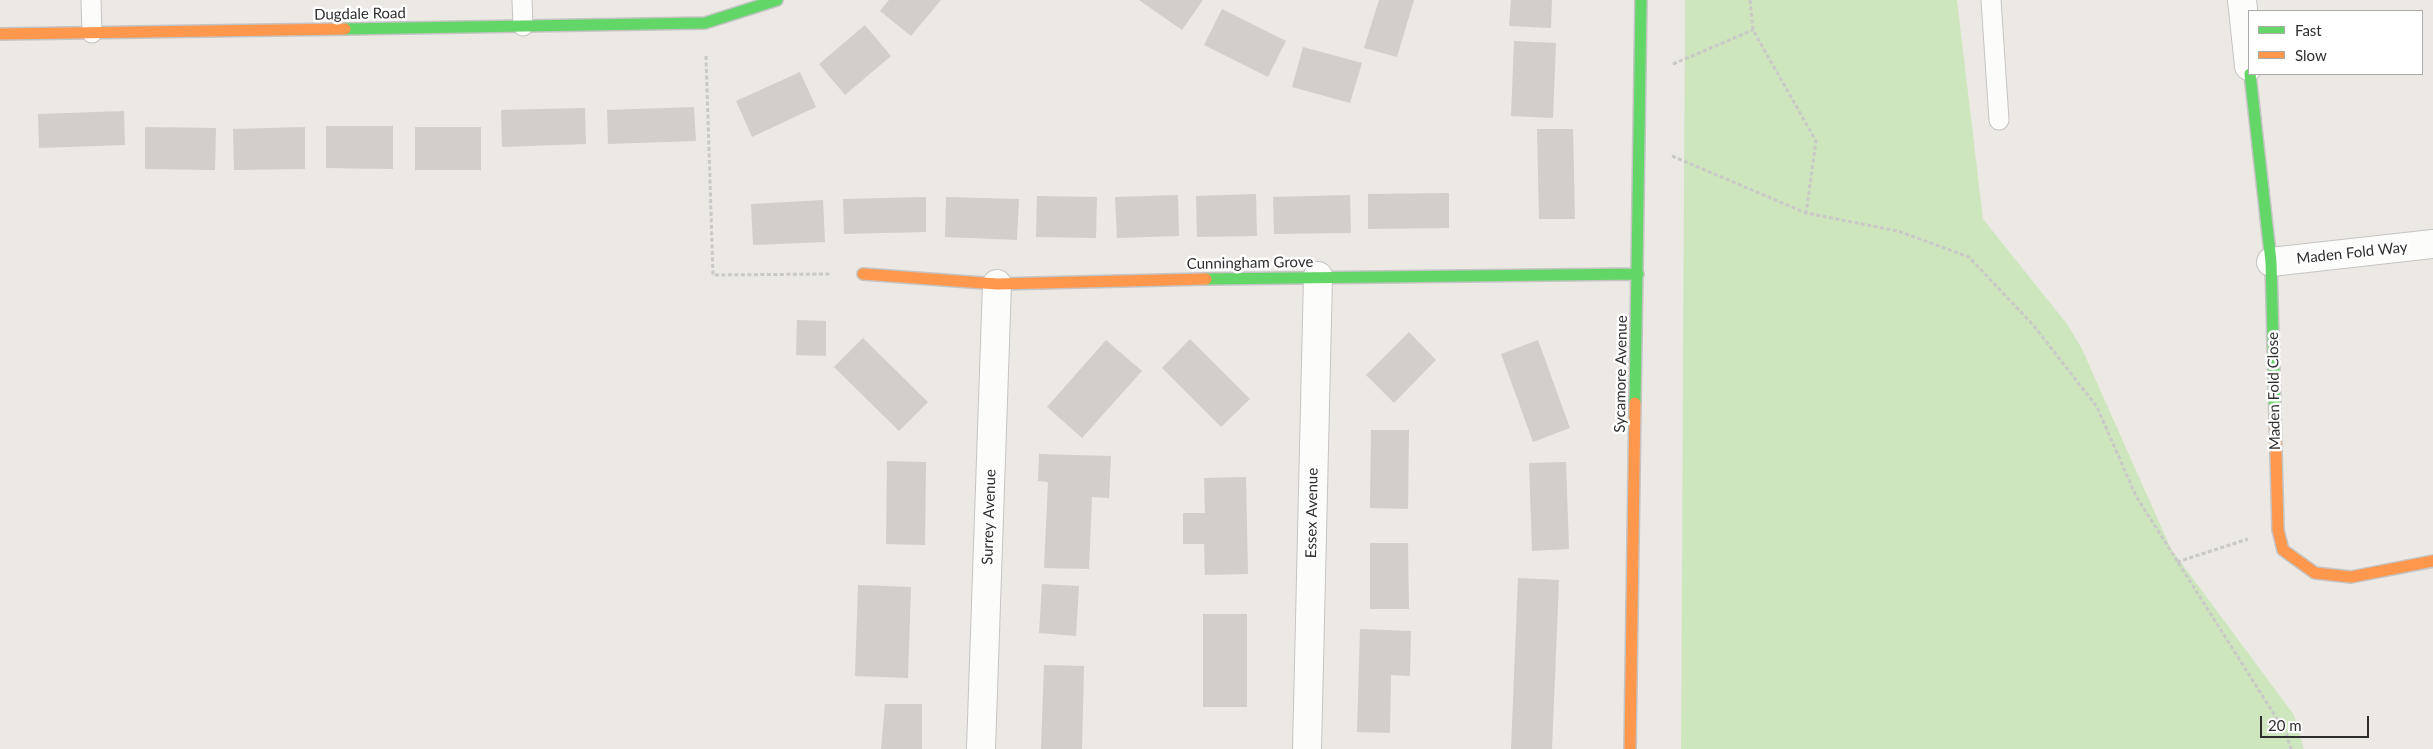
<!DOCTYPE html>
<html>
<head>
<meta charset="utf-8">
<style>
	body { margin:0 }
	#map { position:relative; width:2433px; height:749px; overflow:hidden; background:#ece8e4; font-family:Lato,sans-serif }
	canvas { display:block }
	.legend { position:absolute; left:2248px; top:10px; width:175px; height:65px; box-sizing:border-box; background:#fff; border:1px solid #ababab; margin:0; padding:6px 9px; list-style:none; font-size:15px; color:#2e2e2e }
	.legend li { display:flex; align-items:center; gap:10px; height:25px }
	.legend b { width:25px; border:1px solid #ababab }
	.scale { position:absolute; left:2260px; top:716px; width:109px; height:22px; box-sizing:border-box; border:2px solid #2e2e2e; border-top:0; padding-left:6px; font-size:15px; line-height:18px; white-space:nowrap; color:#2e2e2e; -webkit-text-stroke:4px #fff; paint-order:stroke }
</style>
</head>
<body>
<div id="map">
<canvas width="2433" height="749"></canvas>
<ul class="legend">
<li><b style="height:6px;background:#63d668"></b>Fast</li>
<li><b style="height:6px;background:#ff974d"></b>Slow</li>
</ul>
<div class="scale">20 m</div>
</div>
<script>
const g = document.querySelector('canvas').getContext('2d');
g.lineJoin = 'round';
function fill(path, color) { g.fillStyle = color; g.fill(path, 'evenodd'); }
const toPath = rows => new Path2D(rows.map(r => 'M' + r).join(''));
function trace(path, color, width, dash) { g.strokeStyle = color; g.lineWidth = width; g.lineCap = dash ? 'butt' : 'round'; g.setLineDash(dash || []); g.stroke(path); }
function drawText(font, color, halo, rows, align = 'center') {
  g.font = font + ' Lato,sans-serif'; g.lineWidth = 5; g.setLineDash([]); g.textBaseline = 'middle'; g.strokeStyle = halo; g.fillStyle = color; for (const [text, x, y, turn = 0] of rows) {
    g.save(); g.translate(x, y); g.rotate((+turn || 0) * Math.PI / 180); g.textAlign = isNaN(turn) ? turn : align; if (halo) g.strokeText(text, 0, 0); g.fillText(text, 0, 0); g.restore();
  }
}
fill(toPath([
	[1685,0,1957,0,1983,219,2067,324,2082,349,2171,549,2294,715,2304,749,1681,749]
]), '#cee6be');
fill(toPath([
	[889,0,941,0,911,36,880,11],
	[1139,0,1203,0,1182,30],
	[1379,0,1414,0,1397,57,1364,48],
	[1511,0,1552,0,1551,28,1509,26],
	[1222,9,1286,41,1268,77,1204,45],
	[865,25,891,56,845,95,819,64],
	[1514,41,1556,43,1553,118,1511,116],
	[1303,47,1362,63,1350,103,1292,87],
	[800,72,816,107,752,137,736,101],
	[694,107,696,141,608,144,607,110],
	[585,108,586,144,502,147,501,110],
	[124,111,125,145,39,148,38,114],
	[326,126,393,126,393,169,326,168],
	[145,127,216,128,215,170,145,169],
	[305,127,305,169,234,170,233,129],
	[415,127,481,127,481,170,415,170],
	[1537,129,1573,129,1575,219,1539,219],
	[1449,193,1449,228,1368,229,1368,194],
	[1256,194,1257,236,1197,237,1196,196],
	[1178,195,1179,236,1117,238,1115,197],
	[1350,195,1351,233,1274,234,1273,197],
	[1037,196,1097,197,1096,238,1036,237],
	[926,197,926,232,844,234,843,199],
	[946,197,1019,199,1017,240,945,237],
	[823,200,825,242,753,245,751,204],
	[797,320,826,321,826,356,796,355],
	[1409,332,1436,360,1394,403,1366,375],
	[863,338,928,402,899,431,834,367],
	[1190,339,1250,399,1221,427,1162,368],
	[1106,340,1142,371,1082,438,1047,407],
	[1538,340,1570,428,1533,442,1501,354],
	[1371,430,1409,430,1408,509,1370,508],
	[1039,454,1111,456,1109,498,1092,497,1089,569,1044,568,1048,482,1038,481],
	[887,461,926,462,925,545,886,544],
	[1566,462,1569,549,1532,551,1529,463],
	[1246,477,1248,574,1205,575,1204,544,1183,544,1183,513,1205,513,1204,478],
	[1370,543,1408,543,1409,609,1370,609],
	[1518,578,1559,580,1552,749,1511,749],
	[1042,584,1079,586,1076,636,1039,633],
	[858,585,911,587,908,678,855,676],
	[1203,614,1247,614,1247,707,1203,707],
	[1360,629,1411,631,1410,676,1391,675,1390,733,1357,732],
	[1044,665,1084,666,1082,749,1041,749],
	[885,704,922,704,922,749,881,749]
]), '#d1cecb');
const lane = toPath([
	[91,0,92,33],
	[522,0,523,26],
	[1991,0,1999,120]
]);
const street = toPath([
	[2242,0,2249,66],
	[2271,262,2433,244],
	[981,749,997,284],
	[1307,749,1318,276]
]);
const fast = toPath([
	[345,29,705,23,777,0],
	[2250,74,2271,262,2275,415],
	[1206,279,1638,274],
	[1635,403,1641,0]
]);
const slow = toPath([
	[0,34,345,29],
	[863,274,997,284,1206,279],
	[2275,415,2278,530,2283,550,2315,573,2351,577,2433,561],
	[1630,749,1635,403]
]);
trace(lane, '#c5c4c5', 21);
trace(street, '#c5c4c5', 30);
trace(fast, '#c5c4c5', 14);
trace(slow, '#c5c4c5', 14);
trace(toPath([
	[1750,0,1753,30,1816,141,1806,213],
	[706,56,713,275,830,274],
	[1673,64,1753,30],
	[1672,156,1806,213,1898,231,1969,257,2034,326,2097,407,2136,496,2286,733,2291,749],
	[2177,562,2248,539]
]), '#c9c9c8', 3, [4, 2.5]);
trace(lane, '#fcfcfb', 19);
trace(street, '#fcfcfb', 28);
trace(fast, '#63d668', 11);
trace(slow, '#ff974d', 11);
drawText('15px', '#2e2e2e', '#fff', [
	["Dugdale Road",360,14,-1],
	["Maden Fold Way",2352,253,-6],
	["Cunningham Grove",1250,263,-1],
	["Sycamore Avenue",1621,374,-89],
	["Maden Fold Close",2274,391,-91],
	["Essex Avenue",1312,513,-89],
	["Surrey Avenue",989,517,-88]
]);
</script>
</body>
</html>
